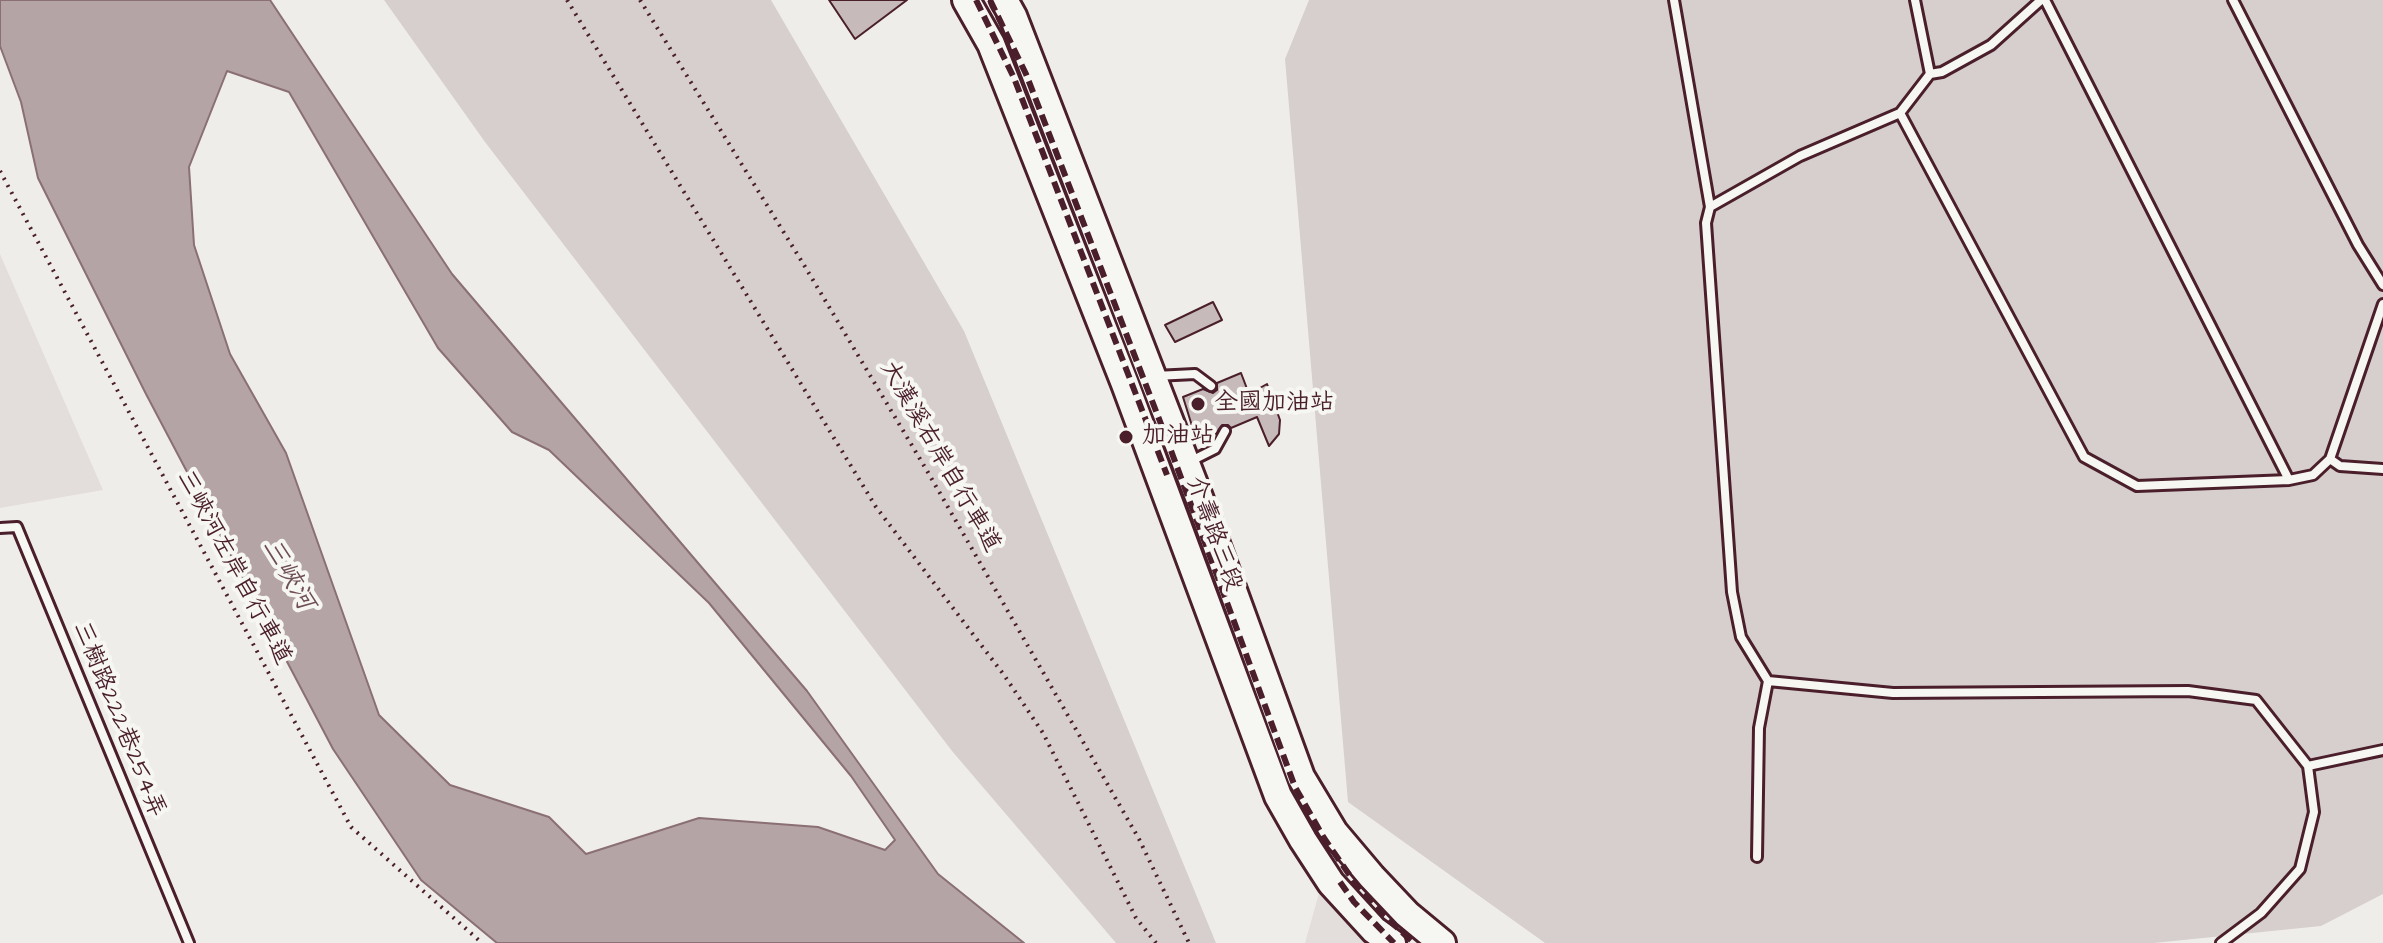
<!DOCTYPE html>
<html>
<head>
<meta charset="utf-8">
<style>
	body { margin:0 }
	canvas { display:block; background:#efedea }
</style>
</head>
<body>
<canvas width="2383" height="943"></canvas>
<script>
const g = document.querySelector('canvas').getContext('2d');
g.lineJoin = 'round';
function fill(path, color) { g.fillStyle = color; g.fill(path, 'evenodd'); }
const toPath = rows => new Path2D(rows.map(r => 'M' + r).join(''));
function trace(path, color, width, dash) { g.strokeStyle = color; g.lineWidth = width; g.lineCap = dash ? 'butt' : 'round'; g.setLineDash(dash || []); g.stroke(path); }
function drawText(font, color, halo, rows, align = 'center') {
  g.font = font + ' "Architects Daughter","LXGW WenKai TC",sans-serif'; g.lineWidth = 8; g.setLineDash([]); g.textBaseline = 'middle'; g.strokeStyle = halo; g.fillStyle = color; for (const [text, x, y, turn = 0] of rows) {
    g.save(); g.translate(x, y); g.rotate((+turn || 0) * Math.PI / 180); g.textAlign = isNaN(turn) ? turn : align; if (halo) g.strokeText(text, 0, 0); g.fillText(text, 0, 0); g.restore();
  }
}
fill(toPath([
	[0,254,103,490,0,508],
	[1319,893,1354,932,1369,943,1305,943]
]), '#e3dedc');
fill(toPath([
	[384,0,771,0,964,331,1216,943,1116,943,952,751,485,142],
	[1309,0,2383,0,2383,894,2321,926,2154,943,1545,943,1348,802,1285,59]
]), '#d7cfce');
const water = toPath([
	[0,0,270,0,452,274,807,691,938,874,1024,943,497,943,421,880,333,749,146,394,38,178,21,102,0,46,0,0],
	[227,71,289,92,438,348,512,432,549,450,709,603,851,776,895,840,885,850,818,827,699,818,586,854,549,817,450,785,379,715,286,453,230,354,194,245,189,167,227,71]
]);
fill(water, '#b4a4a5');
trace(water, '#8a6f74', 2);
const building = toPath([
	[829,0,907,0,855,39,829,0],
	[1213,302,1222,320,1175,342,1165,325,1213,302],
	[1241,373,1249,394,1267,384,1280,420,1279,434,1269,446,1257,417,1231,428,1228,425,1222,425,1215,435,1197,442,1183,397,1203,389,1213,393,1217,390,1217,383,1241,373]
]);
fill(building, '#c6babb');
trace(building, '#4a1f2b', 2);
const lane = toPath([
	[1674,0,1710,207,1706,223,1732,592,1741,637,1768,681,1759,728,1757,857],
	[1915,0,1930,74],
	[2045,0,2289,480],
	[2233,0,2358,245,2383,285],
	[1900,113,2084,457,2137,486,2289,480,2313,475,2330,459,2383,304],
	[1710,207,1800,156,1900,113,1930,74,1942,72,1991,45,2041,0],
	[1155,376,1195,374,1211,386],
	[2330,459,2340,466,2383,469],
	[1191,461,1215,449,1225,431],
	[0,528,17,527,189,943],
	[1768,681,1893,693,2188,691,2256,700,2308,766,2314,812,2300,869,2261,913,2221,943],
	[2308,766,2383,750]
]);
const primary = toPath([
	[966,0,991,44,1125,384,1278,796,1303,840,1331,883,1374,930,1392,943],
	[1004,0,1013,16,1199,497,1301,777,1334,832,1372,877,1407,914,1442,943]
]);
trace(lane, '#4a1f2b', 14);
trace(primary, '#4a1f2b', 32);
trace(toPath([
	[567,0,876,507,1004,675,1043,733,1136,918,1156,943],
	[640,0,804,265,926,469,1139,839,1189,943],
	[0,171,351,827,482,943]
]), '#4a1f2b', 4, [2, 6]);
trace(lane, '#f6f6f2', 8);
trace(primary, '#f6f6f2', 26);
trace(toPath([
	[976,0,1014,78,1167,475],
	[990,0,1026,74,1166,437,1295,787,1324,838,1357,886,1379,911,1414,943],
	[1340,882,1354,902,1394,943]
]), '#4a1f2b', 6, [12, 6]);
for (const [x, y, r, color] of [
	[1198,404,8,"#4a1f2b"],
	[1126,437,8,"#4a1f2b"]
]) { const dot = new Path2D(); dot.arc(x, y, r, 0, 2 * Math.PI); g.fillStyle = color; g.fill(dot); trace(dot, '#f6f6f2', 3); }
drawText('24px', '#4a1f2b', '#f6f6f2', [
	["全國加油站",1214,404],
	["加油站",1142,437]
], 'left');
drawText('24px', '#4a1f2b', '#f6f6f2', [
	["大漢溪右岸自行車道",939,457,60],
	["介壽路三段",1213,534,70],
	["三峽河左岸自行車道",233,568,62],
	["三樹路222巷254弄",118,720,68]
]);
drawText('italic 26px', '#6f4e56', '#f6f6f2', [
	["三峽河",287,575,60]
]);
</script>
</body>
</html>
